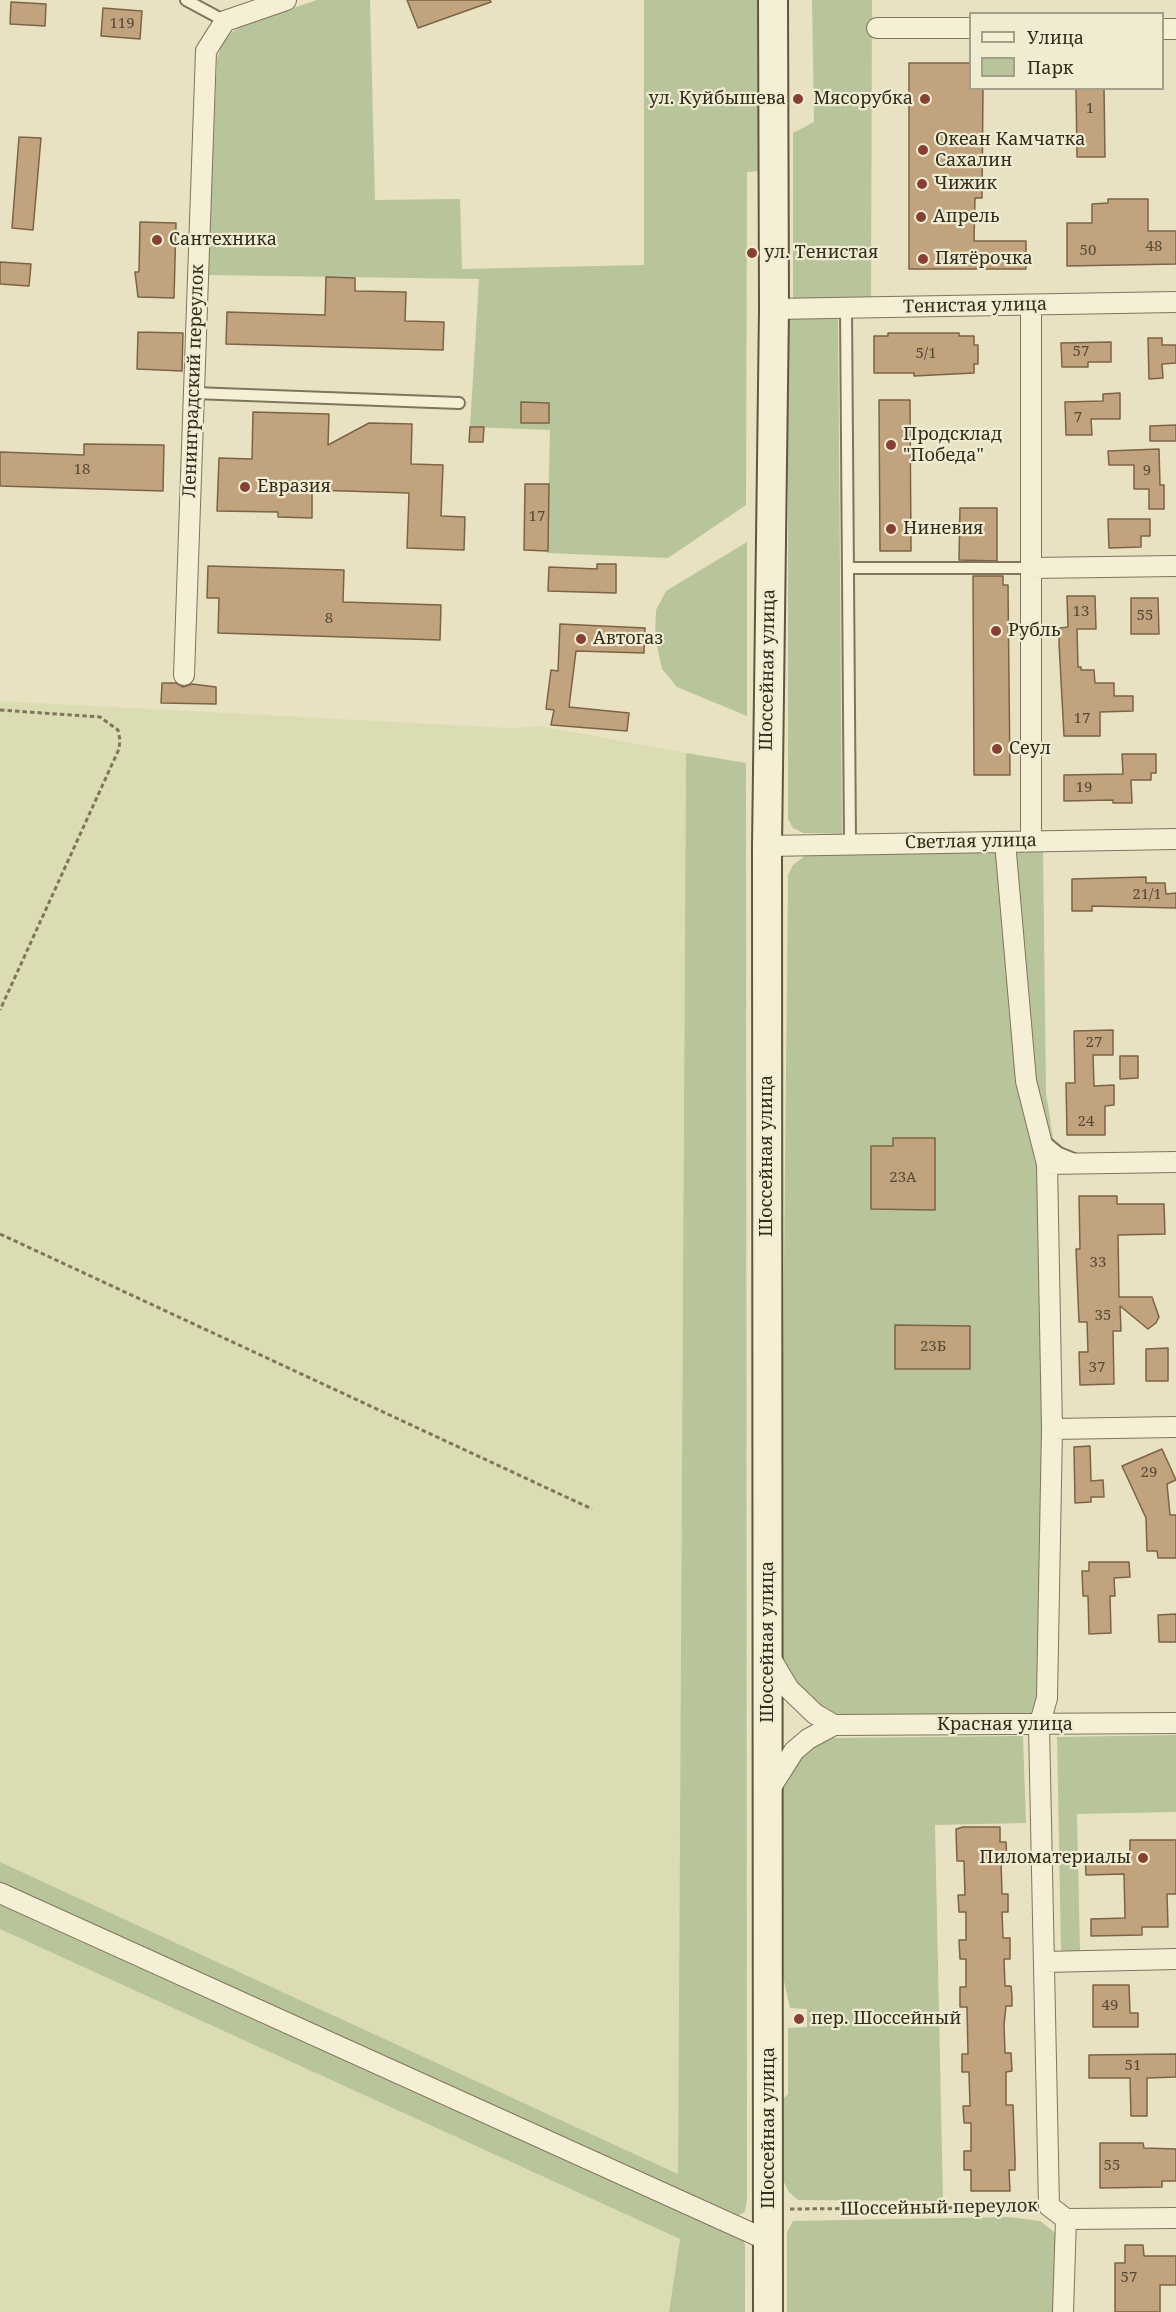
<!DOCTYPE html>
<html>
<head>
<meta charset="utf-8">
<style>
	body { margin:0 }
	#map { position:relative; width:1176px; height:2312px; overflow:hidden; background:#e8e2c3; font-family:"Noto Serif",serif }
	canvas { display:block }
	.legend { position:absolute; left:969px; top:12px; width:195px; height:78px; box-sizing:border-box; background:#f0ecd2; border:2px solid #a49f8a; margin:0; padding:8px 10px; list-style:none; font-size:18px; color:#322b1e }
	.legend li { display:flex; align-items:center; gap:12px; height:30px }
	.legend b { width:30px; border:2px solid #a49f8a }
</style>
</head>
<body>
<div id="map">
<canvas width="1176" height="2312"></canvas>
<ul class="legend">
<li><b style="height:8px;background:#f4efd5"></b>Улица</li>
<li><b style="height:16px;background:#b8c499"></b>Парк</li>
</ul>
</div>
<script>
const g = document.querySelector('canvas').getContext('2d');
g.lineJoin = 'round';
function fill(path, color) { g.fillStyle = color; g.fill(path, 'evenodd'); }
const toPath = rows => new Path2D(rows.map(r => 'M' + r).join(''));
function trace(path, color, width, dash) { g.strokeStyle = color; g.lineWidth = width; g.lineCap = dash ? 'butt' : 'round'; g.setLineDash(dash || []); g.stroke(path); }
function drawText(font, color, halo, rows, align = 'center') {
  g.font = font + ' "Noto Serif",serif'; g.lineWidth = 4.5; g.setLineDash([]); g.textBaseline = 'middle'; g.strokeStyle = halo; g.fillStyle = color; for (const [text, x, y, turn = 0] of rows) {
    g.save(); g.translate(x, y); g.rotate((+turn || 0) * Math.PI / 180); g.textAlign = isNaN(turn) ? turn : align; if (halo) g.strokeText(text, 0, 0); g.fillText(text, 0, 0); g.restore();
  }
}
fill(toPath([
	[0,701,509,728,540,726,686,753,678,2174,0,1862],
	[0,1929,680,2239,669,2312,0,2312]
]), '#dcdcb2');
fill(toPath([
	[317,0,370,0,375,200,460,199,462,269,644,265,644,0,761,0,762,171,747,172,746,505,668,558,547,553,550,430,470,427,479,279,207,275,217,58,222,45,231,33,243,25],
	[812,0,872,0,871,299,793,300,793,133,814,122],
	[792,316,838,316,842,834,803,833,793,828,788,819,788,319],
	[747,542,747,716,677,687,662,669,655,636,656,610,666,591],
	[686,753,746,763,747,2199,745,2212,737,2216,0,1884,0,1862,678,2174],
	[1043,848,1046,1093,1058,1171,1061,1404,1055,1714,839,1719,803,1694,780,1663,788,875,793,865,811,851],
	[1176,1735,1176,1812,1077,1814,1080,1951,1061,1951,1057,1737],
	[1023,1736,1026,1823,935,1825,943,2201,798,2200,789,2192,782,2178,782,2100,788,2094,788,2028,807,2027,807,2009,790,2008,782,1972,781,1797,784,1783,802,1756,814,1745,832,1738],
	[0,1901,743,2238,745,2245,745,2312,669,2312,680,2239,0,1929],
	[1009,2217,1040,2221,1058,2235,1055,2312,787,2312,787,2232,793,2221]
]), '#b8c499');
const building = toPath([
	[407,0,490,0,491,2,418,28,407,0],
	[11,2,46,4,45,26,10,24,11,2],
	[103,8,142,11,140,39,101,36,103,8],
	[909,63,970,63,970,88,983,88,982,198,975,198,974,241,1026,241,1026,269,909,269,909,63],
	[1076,88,1104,88,1105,157,1077,157,1076,88],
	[19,137,41,138,33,230,12,228,19,137],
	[1108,199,1148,199,1148,231,1176,231,1176,264,1067,266,1067,223,1092,223,1092,204,1108,203,1108,199],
	[140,222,176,223,174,298,138,297,135,272,139,272,140,222],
	[0,262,31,264,29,286,0,284,0,262],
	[326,277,355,278,355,291,406,292,405,321,444,322,443,350,226,344,227,312,325,315,326,277],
	[138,332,183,333,182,371,137,369,138,332],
	[888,333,959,333,959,336,974,336,974,345,978,345,978,364,974,364,974,373,914,376,914,373,874,373,874,336,888,336,888,333],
	[1148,338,1162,338,1162,345,1176,345,1176,363,1162,364,1163,378,1149,379,1148,338],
	[1111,342,1111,362,1088,362,1088,367,1062,367,1061,343,1111,342],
	[1120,393,1120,419,1091,419,1092,435,1066,435,1065,402,1103,401,1103,394,1120,393],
	[879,400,910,400,911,551,880,551,879,400],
	[521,402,549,403,549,423,521,423,521,402],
	[253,412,329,414,328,445,369,423,412,424,411,464,443,465,441,516,465,517,464,550,407,548,409,493,312,490,312,518,278,517,278,512,217,511,219,458,252,459,253,412],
	[1176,425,1176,441,1150,441,1150,426,1176,425],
	[470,427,484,427,483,442,469,442,470,427],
	[84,444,164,445,163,491,0,486,0,452,84,455,84,444],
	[1159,449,1160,485,1164,485,1164,509,1149,509,1149,489,1134,489,1134,465,1109,465,1108,451,1159,449],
	[525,484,549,484,548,551,524,550,525,484],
	[960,508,997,508,997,561,959,560,960,508],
	[1108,519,1150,519,1150,536,1141,536,1141,547,1109,548,1108,519],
	[597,564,616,564,616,593,548,591,549,567,597,569,597,564],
	[208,566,344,570,343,602,441,605,440,640,218,633,219,598,207,598,208,566],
	[973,576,1003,576,1003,585,1008,585,1010,775,974,775,973,576],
	[1067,596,1095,596,1096,629,1077,629,1078,667,1081,667,1081,670,1094,670,1095,683,1114,683,1114,696,1133,696,1133,711,1100,712,1100,736,1064,736,1059,643,1060,628,1068,627,1067,596],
	[1131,598,1158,598,1159,634,1131,634,1131,598],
	[560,624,645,628,644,653,576,651,569,707,629,713,627,731,551,725,554,710,546,709,551,670,558,671,560,624],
	[162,683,176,683,183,687,192,684,216,687,216,704,161,703,162,683],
	[1122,754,1156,754,1156,773,1151,773,1151,780,1131,780,1132,803,1113,803,1113,800,1064,801,1064,775,1123,774,1122,754],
	[1146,877,1146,883,1165,883,1166,894,1176,893,1176,908,1092,906,1092,911,1072,911,1072,879,1146,877],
	[1113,1030,1113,1055,1093,1055,1094,1086,1114,1085,1114,1105,1105,1106,1105,1135,1067,1135,1066,1083,1075,1083,1074,1031,1113,1030],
	[1120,1056,1138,1056,1138,1078,1120,1079,1120,1056],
	[893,1138,935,1138,935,1210,871,1209,871,1146,893,1146,893,1138],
	[1079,1196,1117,1196,1117,1204,1164,1204,1165,1234,1118,1235,1119,1297,1152,1297,1159,1317,1156,1323,1148,1329,1120,1306,1121,1331,1113,1331,1114,1384,1080,1385,1079,1352,1088,1352,1087,1322,1079,1322,1076,1249,1080,1249,1079,1196],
	[895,1325,970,1326,970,1369,895,1369,895,1325],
	[1168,1348,1168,1381,1146,1381,1146,1349,1168,1348],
	[1090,1446,1091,1481,1103,1480,1104,1497,1091,1497,1091,1502,1075,1503,1074,1447,1090,1446],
	[1162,1449,1176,1480,1167,1484,1170,1515,1176,1515,1176,1558,1158,1558,1157,1551,1147,1551,1146,1518,1122,1466,1162,1449],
	[1089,1562,1129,1562,1130,1577,1114,1578,1115,1596,1110,1596,1111,1633,1089,1634,1088,1596,1083,1596,1082,1571,1089,1571,1089,1562],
	[1176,1614,1176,1642,1159,1642,1158,1615,1176,1614],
	[963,1827,1000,1827,1000,1842,1006,1842,1007,1861,1001,1861,1002,1894,1008,1894,1008,1912,1002,1912,1003,1938,1010,1938,1010,1959,1004,1959,1005,1986,1011,1986,1012,1996,1012,2006,1006,2006,1004,2025,1005,2053,1011,2053,1012,2071,1006,2072,1006,2105,1013,2105,1015,2159,1015,2170,1009,2170,1010,2191,971,2191,971,2170,964,2170,964,2151,971,2151,971,2123,964,2123,963,2106,970,2106,969,2072,962,2072,962,2054,968,2054,967,2007,960,2007,960,1987,966,1987,966,1959,960,1959,959,1940,966,1940,966,1912,959,1912,958,1895,965,1895,964,1861,957,1861,956,1829,963,1827],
	[1130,1840,1176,1840,1176,1894,1167,1894,1168,1927,1142,1927,1142,1935,1091,1936,1091,1919,1125,1918,1124,1874,1086,1875,1085,1853,1130,1853,1130,1840],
	[1093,1985,1129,1985,1130,2013,1138,2013,1138,2027,1093,2027,1093,1985],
	[1176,2054,1176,2077,1147,2078,1147,2116,1131,2116,1130,2078,1089,2078,1089,2055,1176,2054],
	[1100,2143,1143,2143,1144,2148,1176,2149,1176,2181,1162,2181,1162,2187,1100,2188,1100,2143],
	[1125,2245,1143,2245,1144,2256,1176,2256,1176,2285,1160,2285,1160,2312,1115,2312,1115,2263,1125,2263,1125,2245]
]);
fill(building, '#c1a47e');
trace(building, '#7c6345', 1.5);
const service = toPath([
	[186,0,225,21],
	[846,307,850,844],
	[194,393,459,403],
	[848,568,1031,568],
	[1042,1139,1059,1153,1074,1159]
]);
const minor = toPath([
	[877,28,970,28],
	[1162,29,1176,29],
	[1031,305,1031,841],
	[774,309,1176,302],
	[1031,568,1176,566],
	[184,675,206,51,225,21,286,0],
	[1005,842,1026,1081,1047,1164,1052,1429,1047,1698,1039,1726,1049,2206,1066,2219,1176,2218],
	[767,846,1176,839],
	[1047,1164,1176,1162],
	[1052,1429,1176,1427],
	[770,1657,789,1689,815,1714,834,1725],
	[768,1792,794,1751,808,1739,834,1725,1176,1723],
	[0,1893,769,2241],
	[1044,1962,1176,1959],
	[1063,2312,1066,2219]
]);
const secondary = toPath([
	[768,2312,767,846,774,309,773,0]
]);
trace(service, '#80755c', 14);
trace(minor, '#80755c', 22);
trace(secondary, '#62563f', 32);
trace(toPath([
	[0,710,100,717,118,730,120,740,119,749,0,1010],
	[0,1234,592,1509],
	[790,2209,1032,2207]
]), '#80755c', 3, [4.5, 3]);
trace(service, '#f4efd5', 10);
trace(minor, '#f4efd5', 20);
trace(secondary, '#f4efd5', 28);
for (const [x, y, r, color] of [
	[798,99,6,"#874034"],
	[925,99,6,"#874034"],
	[923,150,6,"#874034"],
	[922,184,6,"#874034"],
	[921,217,6,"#874034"],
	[157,240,6,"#874034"],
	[752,253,6,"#874034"],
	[923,259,6,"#874034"],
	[891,445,6,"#874034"],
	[245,487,6,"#874034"],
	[891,529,6,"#874034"],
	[996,631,6,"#874034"],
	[581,639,6,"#874034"],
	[997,749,6,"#874034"],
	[1143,1858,6,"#874034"],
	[799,2019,6,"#874034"]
]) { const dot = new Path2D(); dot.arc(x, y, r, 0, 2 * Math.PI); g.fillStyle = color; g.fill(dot); trace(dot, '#f0ecd2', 2); }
drawText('15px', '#564936', null, [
	["119",122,24],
	["1",1090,109],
	["48",1154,247],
	["50",1088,251],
	["57",1081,352],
	["5/1",926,354],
	["7",1078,418],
	["18",82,470],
	["9",1147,471],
	["17",537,517],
	["13",1081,612],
	["55",1145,616],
	["8",329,619],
	["17",1082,719],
	["19",1084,788],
	["21/1",1147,895],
	["27",1094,1043],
	["24",1086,1122],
	["23А",903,1178],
	["33",1098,1263],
	["35",1103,1316],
	["23Б",933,1347],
	["37",1097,1368],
	["29",1149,1473],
	["49",1110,2006],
	["51",1133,2066],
	["55",1112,2166],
	["57",1129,2278]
]);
drawText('18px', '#322b1e', '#f0ecd2', [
	["ул. Куйбышева",786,99,"right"],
	["Мясорубка",913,99,"right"],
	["Океан Камчатка",935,140],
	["Сахалин",935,161],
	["Чижик",934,184],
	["Апрель",933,217],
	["Сантехника",169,240],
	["ул. Тенистая",764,253],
	["Пятёрочка",935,259],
	["Продсклад",903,435],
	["\"Победа\"",903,456],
	["Евразия",257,487],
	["Ниневия",903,529],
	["Рубль",1008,631],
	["Автогаз",593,639],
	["Сеул",1009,749],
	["Пиломатериалы",1131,1858,"right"],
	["пер. Шоссейный",811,2019]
], 'left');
drawText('18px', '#322b1e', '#f0ecd2', [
	["Тенистая улица",975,306,-1],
	["Ленинградский переулок",194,381,-88],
	["Шоссейная улица",768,670,-89],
	["Светлая улица",971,842,-1],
	["Шоссейная улица",767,1156,-90],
	["Шоссейная улица",768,1642,-90],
	["Красная улица",1005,1725],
	["Шоссейная улица",769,2128,-90],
	["Шоссейный переулок",939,2208,-1]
]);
</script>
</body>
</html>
